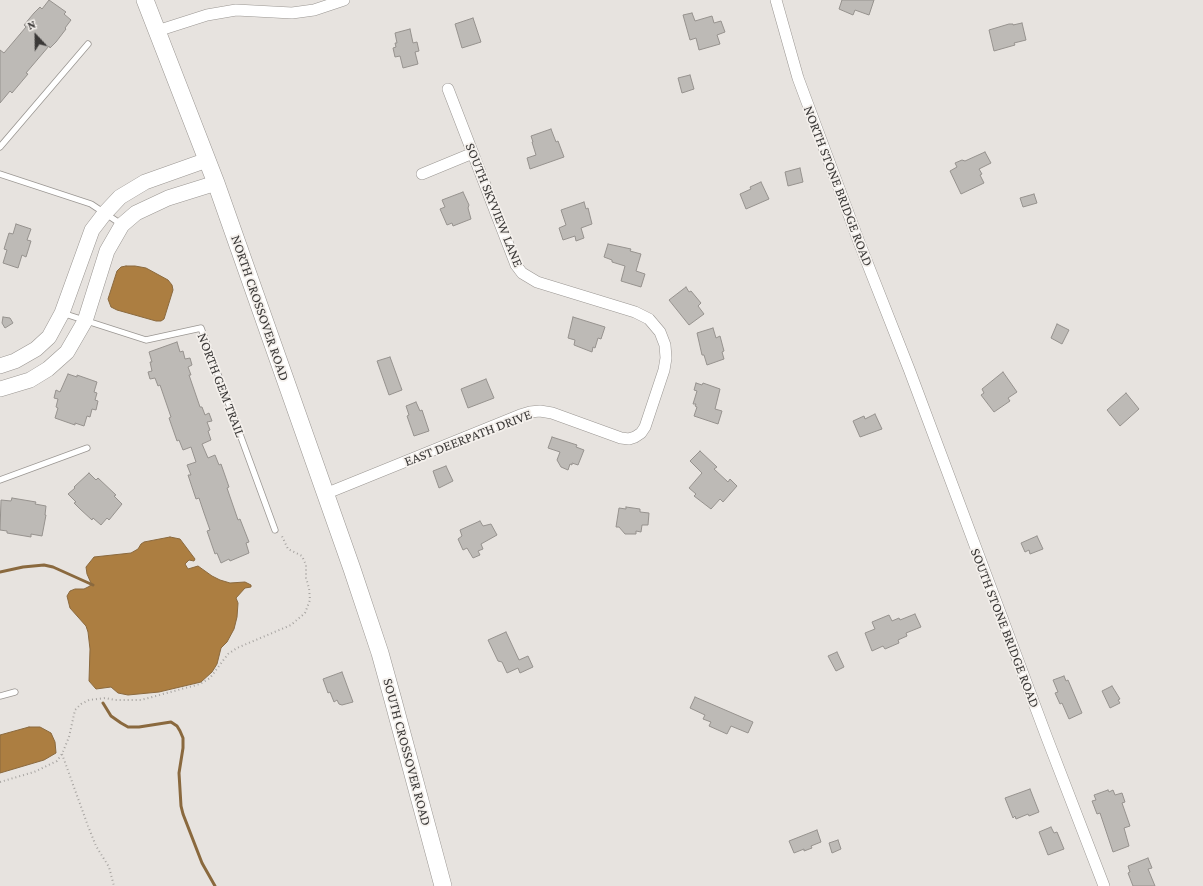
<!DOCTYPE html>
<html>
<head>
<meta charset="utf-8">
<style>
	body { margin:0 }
	#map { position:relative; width:1203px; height:886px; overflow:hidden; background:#e7e3df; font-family:"Crimson Pro",serif }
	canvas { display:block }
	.north { position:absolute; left:16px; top:16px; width:40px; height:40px; -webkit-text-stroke:3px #f4f0ec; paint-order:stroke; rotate:338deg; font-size:11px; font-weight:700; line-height:16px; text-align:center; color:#3a3837 }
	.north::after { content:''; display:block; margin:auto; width:14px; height:18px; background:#3a3837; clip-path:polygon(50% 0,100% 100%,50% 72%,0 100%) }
</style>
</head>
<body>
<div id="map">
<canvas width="1203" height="886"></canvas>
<div class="north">N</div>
</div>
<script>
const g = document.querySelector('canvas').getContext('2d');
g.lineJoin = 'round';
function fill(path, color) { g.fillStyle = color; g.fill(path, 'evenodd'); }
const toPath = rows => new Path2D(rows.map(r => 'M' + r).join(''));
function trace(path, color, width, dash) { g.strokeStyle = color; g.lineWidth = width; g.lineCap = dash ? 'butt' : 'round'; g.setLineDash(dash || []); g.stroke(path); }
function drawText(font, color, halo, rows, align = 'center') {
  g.font = font + ' "Crimson Pro",serif'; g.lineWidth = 3.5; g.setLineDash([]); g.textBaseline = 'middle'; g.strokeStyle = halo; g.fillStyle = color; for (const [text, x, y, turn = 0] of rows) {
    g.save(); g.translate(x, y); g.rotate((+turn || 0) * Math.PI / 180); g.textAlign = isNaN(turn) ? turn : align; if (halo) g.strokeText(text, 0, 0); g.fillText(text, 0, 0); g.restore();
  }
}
const water = toPath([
	[126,266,135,266,146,268,168,280,172,285,173,290,164,319,161,321,156,321,117,310,111,307,108,299,117,271,121,267,126,266],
	[170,537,180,539,195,559,194,561,189,560,185,564,188,569,198,566,212,576,220,580,230,583,245,582,251,585,251,587,245,588,236,598,238,603,237,617,234,629,227,642,221,648,217,664,212,672,201,682,159,692,128,695,118,693,111,687,96,689,89,681,90,649,88,632,86,626,70,608,67,596,70,591,75,589,84,589,90,586,91,583,87,574,86,567,94,557,131,553,138,549,141,544,144,542,170,537],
	[29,727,40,727,51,733,55,742,56,753,44,760,0,773,0,735,29,727]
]);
fill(water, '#ac7e41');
trace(water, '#8a693e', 1);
trace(toPath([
	[0,572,23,567,44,565,53,567,93,585],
	[103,703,111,716,121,723,128,727,139,727,171,722,177,726,180,731,183,738,183,748,179,773,181,806,183,814,202,863,215,886]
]), '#8a693e', 3);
const building = toPath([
	[49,0,66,12,64,14,71,20,65,28,66,29,56,42,50,48,49,46,26,73,28,74,12,93,10,91,0,103,0,50,4,53,26,27,24,25,34,13,40,7,42,9,49,0],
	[842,0,874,0,869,15,855,10,853,15,839,9,842,0],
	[692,13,695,21,712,16,714,23,721,21,725,32,717,35,720,44,699,50,696,38,690,40,683,15,692,13],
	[473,18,481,42,462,48,455,24,473,18],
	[1022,23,1026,40,1014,43,1015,45,994,51,989,30,1009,24,1013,24,1013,25,1022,23],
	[410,29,413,43,417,42,419,51,415,52,418,64,403,68,400,56,395,57,393,48,396,47,395,43,397,43,395,33,410,29],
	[690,75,694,89,682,93,678,78,690,75],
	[551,129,556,142,558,141,564,157,530,169,527,158,536,155,532,142,533,142,531,136,551,129],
	[985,152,991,163,979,169,982,174,980,175,984,183,961,194,950,171,957,167,955,163,962,160,965,161,985,152],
	[800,168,803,182,788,186,785,172,800,168],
	[761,182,769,199,746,209,740,194,751,189,750,187,761,182],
	[463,192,469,205,468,208,471,219,453,226,452,223,447,225,440,209,445,207,442,200,463,192],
	[1034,194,1037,203,1023,207,1020,198,1034,194],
	[584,202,586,209,588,208,592,224,581,228,584,238,576,241,575,236,563,240,559,228,566,225,561,210,584,202],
	[16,224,31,229,27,240,31,241,26,257,22,255,18,268,3,263,7,250,4,249,9,233,13,234,16,224],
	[608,244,631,249,630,251,641,254,636,271,645,274,641,287,621,281,625,266,612,262,612,260,604,257,608,244],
	[686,287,689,292,691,291,701,303,698,306,704,314,689,325,669,300,686,287],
	[3,317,10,318,13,323,5,328,2,323,3,317],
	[573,317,605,327,601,339,598,338,595,348,593,347,592,352,574,345,575,340,568,338,573,317],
	[1057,324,1069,330,1062,344,1051,338,1057,324],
	[713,328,716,338,720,336,724,351,722,352,724,359,707,365,704,355,702,355,697,333,713,328],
	[177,342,180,352,183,351,185,359,190,358,192,365,188,367,191,375,189,375,200,407,202,407,205,415,209,413,212,421,207,422,210,430,208,431,211,440,202,444,208,458,215,455,219,465,221,464,229,487,227,488,238,520,240,519,249,542,246,543,249,553,230,561,229,559,221,563,217,553,215,554,207,531,210,530,204,513,199,498,196,499,188,475,191,475,187,465,196,462,191,447,183,450,179,440,177,441,169,418,171,417,160,385,158,386,155,378,150,379,148,372,152,371,150,362,152,362,149,352,177,342],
	[390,357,402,390,389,395,377,361,390,357],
	[1003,372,1017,392,1008,398,1010,401,994,412,981,395,984,393,982,389,1003,372],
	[68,374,77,377,77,375,97,382,94,392,97,393,95,400,98,401,96,410,92,409,90,417,87,416,84,426,75,423,75,425,55,418,58,408,56,407,58,399,54,398,56,390,60,392,68,374],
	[486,379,494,398,468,408,461,389,486,379],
	[696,383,702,385,703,383,720,389,715,409,722,411,718,424,694,416,697,407,695,406,696,404,693,404,697,391,694,390,696,383],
	[1126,393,1139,409,1120,426,1107,410,1126,393],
	[416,402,420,411,422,410,429,431,414,436,407,416,409,415,406,406,416,402],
	[875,414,882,429,860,437,853,421,864,416,865,419,875,414],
	[552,437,577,445,576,447,584,450,578,465,572,463,572,465,570,464,568,470,561,467,557,460,560,452,548,448,552,437],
	[700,451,717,467,714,469,728,482,730,479,737,486,723,502,720,499,711,509,694,496,696,494,689,488,702,473,690,461,700,451],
	[446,466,453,481,439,488,433,471,446,466],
	[89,473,96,480,98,478,116,495,114,496,122,504,109,520,107,518,101,525,93,518,92,520,80,509,74,503,76,502,68,494,75,488,74,487,89,473],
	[12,498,36,502,35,504,46,506,45,515,46,515,42,536,31,534,31,537,7,533,7,531,0,530,1,500,11,501,12,498],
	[626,507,640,509,640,512,649,513,648,525,642,525,641,532,636,531,636,534,625,534,619,527,616,527,619,508,626,509,626,507],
	[480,521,483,526,491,524,497,535,481,544,483,549,478,551,480,555,473,558,467,548,463,550,458,539,462,536,460,530,480,521],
	[1037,536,1043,549,1030,554,1029,550,1025,552,1021,543,1037,536],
	[915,614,921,627,906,633,907,636,898,640,899,643,885,649,883,646,872,651,865,633,875,629,872,622,889,615,892,621,899,618,900,620,915,614],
	[506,632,519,660,528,656,533,667,520,673,518,668,507,673,502,662,498,661,488,640,506,632],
	[837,652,844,667,836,671,828,656,837,652],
	[342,672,353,702,342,705,339,704,337,700,334,702,330,692,328,693,323,679,342,672],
	[1064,676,1066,681,1068,680,1082,713,1069,719,1062,703,1060,704,1055,693,1058,692,1053,680,1064,676],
	[1112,686,1120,699,1118,700,1120,703,1110,708,1102,691,1112,686],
	[695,697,753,722,748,733,731,726,727,734,709,726,711,722,703,719,705,715,690,708,695,697],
	[1030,789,1039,812,1029,816,1028,814,1016,819,1015,816,1013,818,1005,798,1030,789],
	[1108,790,1109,792,1113,790,1115,795,1122,793,1125,802,1122,803,1130,826,1124,828,1129,846,1113,852,1100,813,1097,814,1092,801,1096,800,1094,795,1108,790],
	[1051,827,1054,833,1057,832,1064,849,1048,855,1039,832,1051,827],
	[817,830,821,842,811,846,812,848,804,851,804,849,794,853,789,841,817,830],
	[838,840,841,849,832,853,829,843,838,840],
	[1148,858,1152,868,1148,869,1155,886,1133,886,1128,873,1130,872,1128,866,1148,858]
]);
fill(building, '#bdbab6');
trace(building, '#96928e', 1);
const lane = toPath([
	[0,147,88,44],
	[0,174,91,204,121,224],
	[62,313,146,340,201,328,275,530],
	[0,480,87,448],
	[0,696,15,692]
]);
const street = toPath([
	[776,0,798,78,859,242,909,369,1047,738,1104,886],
	[157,31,207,15,236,10,292,13,314,10,344,0],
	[422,174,473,153],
	[325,494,520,415,530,412,540,411,552,413,621,438,629,439,635,437,641,433,645,427,664,370,666,358,665,345,660,332,649,319,635,312,537,282,522,273,516,265,448,89]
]);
const secondary = toPath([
	[0,366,15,361,36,349,49,337,62,313,92,230,105,213,120,197,145,182,207,160],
	[0,389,30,380,48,369,67,352,85,321,107,251,122,225,136,213,168,198,216,183]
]);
const primary = toPath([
	[145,0,216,183,352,569,380,653,393,700,443,886]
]);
trace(lane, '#9a9692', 7);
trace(street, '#9a9692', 12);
trace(secondary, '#9a9692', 16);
trace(primary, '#9a9692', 18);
trace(toPath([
	[62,754,88,826,96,846,109,867,114,886],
	[0,782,34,772,57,761,62,754,69,737,75,710,81,704,89,700,105,698,115,700,141,700,200,684,210,678,228,654,237,648,291,625,305,613,310,600,309,588,306,578,306,565,302,556,288,549,281,534]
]), '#a7a4a1', 2, [1, 3]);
trace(lane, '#fff', 5.5);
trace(street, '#fff', 11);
trace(secondary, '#fff', 15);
trace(primary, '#fff', 17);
drawText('14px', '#3a3837', '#f4f0ec', [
	["NORTH STONE BRIDGE ROAD",838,186,69],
	["SOUTH SKYVIEW LANE",494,205,68],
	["NORTH CROSSOVER ROAD",260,308,71],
	["NORTH GEM TRAIL",221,385,69],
	["EAST DEERPATH DRIVE",468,438,-21],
	["SOUTH STONE BRIDGE ROAD",1005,628,69],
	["SOUTH CROSSOVER ROAD",407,752,75]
]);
</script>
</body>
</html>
